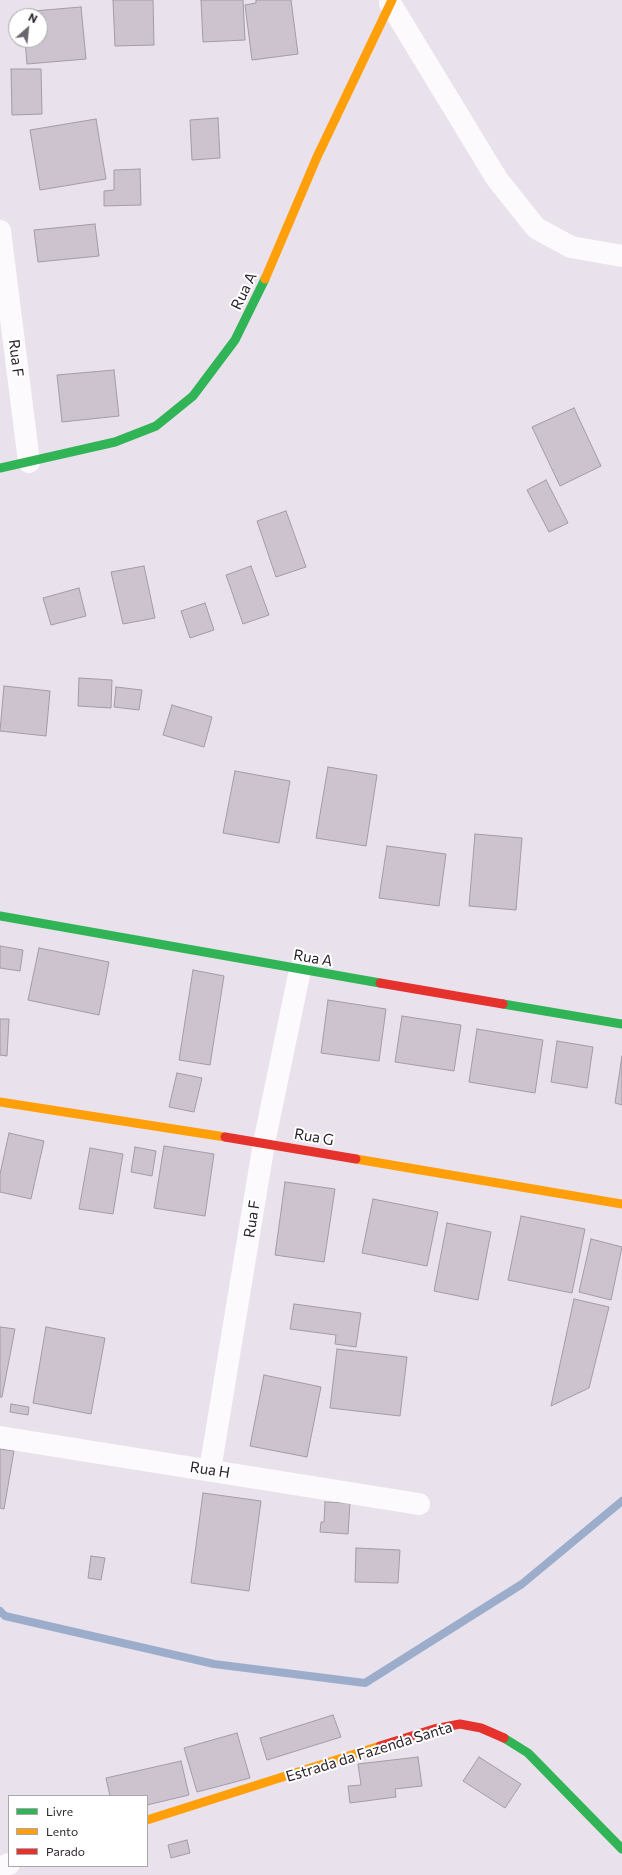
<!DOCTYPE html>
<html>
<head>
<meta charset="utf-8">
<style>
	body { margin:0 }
	#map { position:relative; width:622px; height:1875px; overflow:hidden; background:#e9e1ec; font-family:Commissioner,sans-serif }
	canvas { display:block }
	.legend { position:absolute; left:8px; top:1795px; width:140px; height:72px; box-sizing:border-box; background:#fff; border:1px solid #a9a7aa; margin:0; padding:5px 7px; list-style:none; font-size:12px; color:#29232a }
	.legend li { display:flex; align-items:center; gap:8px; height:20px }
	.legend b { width:20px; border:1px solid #a9a7aa }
	.north { position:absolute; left:8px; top:8px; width:40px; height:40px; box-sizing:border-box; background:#fff; border:1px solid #a9a7aa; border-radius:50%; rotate:27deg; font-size:11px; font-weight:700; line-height:16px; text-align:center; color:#29232a }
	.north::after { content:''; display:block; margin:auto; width:14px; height:18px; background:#6c666e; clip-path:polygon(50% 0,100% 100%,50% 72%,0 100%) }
</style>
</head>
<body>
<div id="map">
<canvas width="622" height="1875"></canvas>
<ul class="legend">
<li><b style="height:5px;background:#30b455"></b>Livre</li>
<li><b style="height:5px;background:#ff9f0a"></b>Lento</li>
<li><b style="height:5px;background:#e5322d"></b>Parado</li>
</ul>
<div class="north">N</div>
</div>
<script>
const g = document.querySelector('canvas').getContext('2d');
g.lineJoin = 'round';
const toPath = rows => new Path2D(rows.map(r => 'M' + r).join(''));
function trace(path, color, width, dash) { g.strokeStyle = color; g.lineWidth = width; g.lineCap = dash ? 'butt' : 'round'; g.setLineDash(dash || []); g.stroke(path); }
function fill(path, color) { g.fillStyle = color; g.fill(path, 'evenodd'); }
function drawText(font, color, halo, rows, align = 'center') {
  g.font = font + ' Commissioner,sans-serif'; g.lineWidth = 4; g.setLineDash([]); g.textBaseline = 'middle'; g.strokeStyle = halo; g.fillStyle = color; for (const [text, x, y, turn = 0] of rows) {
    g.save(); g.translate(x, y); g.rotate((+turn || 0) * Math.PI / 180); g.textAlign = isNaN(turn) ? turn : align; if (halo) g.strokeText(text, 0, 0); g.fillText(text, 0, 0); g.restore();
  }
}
trace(toPath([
	[0,1611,5,1616,214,1664,365,1683,522,1584,622,1501]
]), '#9badcb', 8);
const building = toPath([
	[113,0,153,0,154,45,115,46,113,0],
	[201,0,243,0,245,40,203,42,201,0],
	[256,0,291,0,298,54,252,60,245,5,256,3,256,0],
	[81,7,86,59,27,64,25,40,40,40,40,16,23,16,22,12,81,7],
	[11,69,41,69,42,114,12,115,11,69],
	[218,118,220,158,192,160,190,120,218,118],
	[96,119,106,179,40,190,30,130,96,119],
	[140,169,141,205,104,206,104,191,114,190,114,170,140,169],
	[95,224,99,256,38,262,34,230,95,224],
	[114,370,119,416,62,422,57,375,114,370],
	[574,408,601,466,560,486,532,427,574,408],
	[546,480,568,523,549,532,527,490,546,480],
	[286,511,306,567,276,577,257,521,286,511],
	[144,566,155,618,123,624,111,572,144,566],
	[251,566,269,615,243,624,226,575,251,566],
	[79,588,86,616,51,625,43,598,79,588],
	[205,603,214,630,190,638,181,611,205,603],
	[79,678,112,680,111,708,78,706,79,678],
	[4,686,50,691,46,736,0,731,4,686],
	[116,687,142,690,139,710,114,707,116,687],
	[172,705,212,717,204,747,163,735,172,705],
	[328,767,377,775,366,846,316,838,328,767],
	[235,771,290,781,279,843,223,833,235,771],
	[475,834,522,838,516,910,469,906,475,834],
	[387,846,446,854,439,906,379,898,387,846],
	[0,946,23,950,20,971,0,968,0,946],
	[39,948,109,962,99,1015,28,1000,39,948],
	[193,970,224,976,210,1065,179,1060,193,970],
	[328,1000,386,1009,379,1061,321,1053,328,1000],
	[402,1016,461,1025,454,1071,395,1062,402,1016],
	[0,1019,9,1019,7,1056,0,1055,0,1019],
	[477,1029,543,1040,535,1093,469,1082,477,1029],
	[557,1041,593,1047,587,1088,551,1082,557,1041],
	[622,1056,622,1105,615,1103,622,1056],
	[177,1073,202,1078,194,1112,169,1107,177,1073],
	[9,1133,44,1141,31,1199,0,1192,0,1174,9,1133],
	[164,1146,214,1154,205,1216,154,1208,164,1146],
	[135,1147,156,1151,152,1176,131,1172,135,1147],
	[90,1148,123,1154,113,1214,79,1209,90,1148],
	[285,1182,335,1189,324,1262,275,1255,285,1182],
	[373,1199,438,1212,427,1266,362,1253,373,1199],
	[521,1216,585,1229,572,1293,508,1280,521,1216],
	[447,1223,491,1232,478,1300,434,1291,447,1223],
	[591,1239,622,1247,611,1300,579,1292,591,1239],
	[574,1299,609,1307,589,1388,551,1406,574,1299],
	[294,1304,361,1313,356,1347,335,1344,336,1335,290,1329,294,1304],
	[0,1327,15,1329,2,1397,0,1397,0,1327],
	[46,1327,105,1338,91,1414,33,1403,46,1327],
	[337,1349,407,1357,400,1416,330,1408,337,1349],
	[264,1375,321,1387,307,1457,250,1446,264,1375],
	[11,1404,29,1407,28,1415,10,1412,11,1404],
	[0,1449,14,1451,4,1509,0,1508,0,1449],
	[203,1493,261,1501,249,1591,191,1583,203,1493],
	[325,1502,350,1503,348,1534,320,1532,321,1522,324,1522,325,1502],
	[356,1548,400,1550,398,1583,355,1582,356,1548],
	[91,1556,105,1558,101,1580,88,1578,91,1556],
	[333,1715,341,1737,267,1760,260,1738,333,1715],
	[237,1733,250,1778,197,1792,184,1748,237,1733],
	[418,1757,422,1786,395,1789,396,1797,350,1803,348,1786,361,1785,358,1764,418,1757],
	[479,1757,521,1784,505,1808,463,1781,479,1757],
	[181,1761,189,1795,147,1805,147,1796,110,1796,106,1778,181,1761],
	[187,1840,190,1853,171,1858,168,1845,187,1840]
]);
fill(building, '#cdc3cf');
trace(building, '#a29ca4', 1);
trace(toPath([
	[390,3,497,179,536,228,571,247,622,256],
	[0,231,29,462],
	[0,1437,419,1504],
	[210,1470,264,1143,300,970],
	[0,1867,9,1864]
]), '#fcfafc', 22);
trace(toPath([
	[0,468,115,442,156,426,193,396,235,340,265,279],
	[0,916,380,983],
	[503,1004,622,1024],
	[504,1738,528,1753,622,1849]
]), '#30b455', 9);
trace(toPath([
	[265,279,317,157,392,0],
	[0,1102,225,1137],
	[356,1159,622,1204],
	[147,1820,380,1746]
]), '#ff9f0a', 9);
trace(toPath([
	[380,983,503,1004],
	[225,1137,356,1159],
	[380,1746,434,1729,460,1724,481,1728,504,1738]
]), '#e5322d', 9);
drawText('15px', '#29232a', '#fff', [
	["Rua A",244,291,-64],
	["Rua F",16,358,83],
	["Rua A",313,958,10],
	["Rua G",314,1137,10],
	["Rua F",252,1219,-81],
	["Rua H",210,1470,9],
	["Estrada da Fazenda Santa",369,1752,-17]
]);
</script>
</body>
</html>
